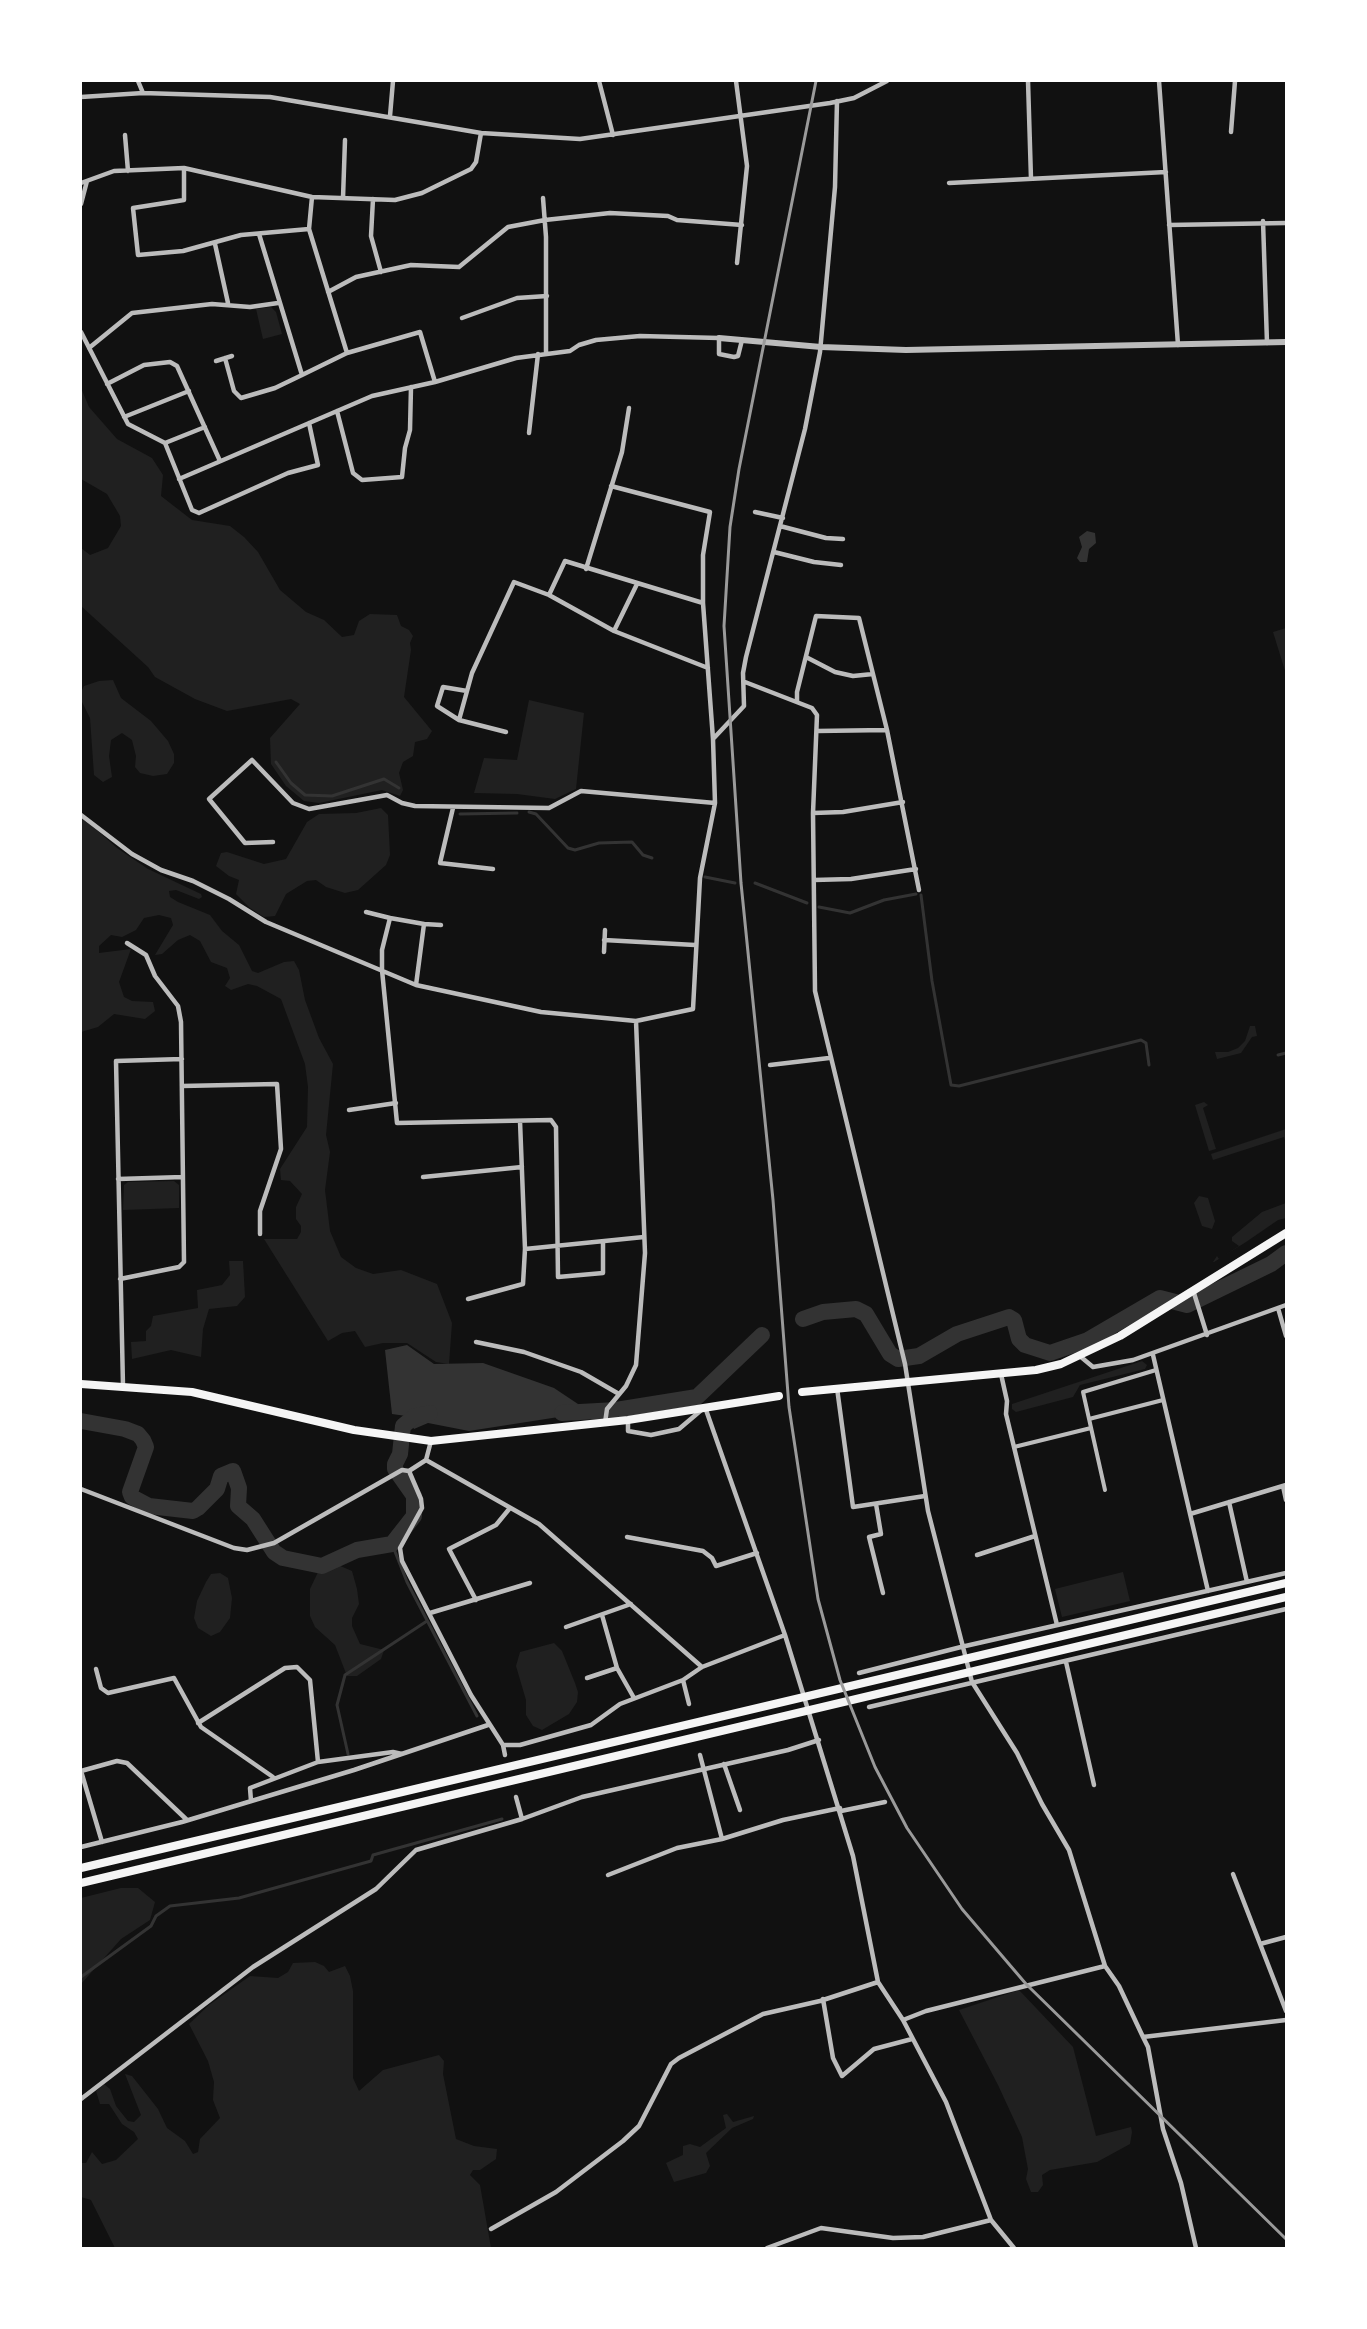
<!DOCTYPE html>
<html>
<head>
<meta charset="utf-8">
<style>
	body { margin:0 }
	#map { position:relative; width:1367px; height:2329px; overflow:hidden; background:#111; font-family:Georgia,serif }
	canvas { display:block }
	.frame { position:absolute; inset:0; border:82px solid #fff; pointer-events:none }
</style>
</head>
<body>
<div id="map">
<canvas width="1367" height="2329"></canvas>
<div class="frame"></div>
</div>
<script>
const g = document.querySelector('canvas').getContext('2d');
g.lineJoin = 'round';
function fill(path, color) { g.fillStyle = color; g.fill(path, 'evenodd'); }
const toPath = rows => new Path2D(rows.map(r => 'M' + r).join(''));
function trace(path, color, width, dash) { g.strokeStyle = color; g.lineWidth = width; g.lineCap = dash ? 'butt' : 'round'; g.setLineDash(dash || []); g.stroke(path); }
fill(toPath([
	[271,307,276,312,282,334,263,339,256,309],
	[81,388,89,407,117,439,152,458,163,475,161,496,192,520,230,526,244,537,258,552,280,590,306,612,324,620,342,637,354,635,359,621,370,614,397,615,401,626,409,630,413,636,410,643,411,650,404,697,432,731,427,739,415,742,413,756,403,762,399,773,403,790,400,796,382,790,319,803,304,801,286,786,271,764,270,738,300,704,291,699,227,711,195,699,155,677,148,667,81,606,81,548,90,555,108,548,121,526,120,516,107,494,81,479],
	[1286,628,1286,674,1273,632],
	[113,680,121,698,151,721,168,741,174,754,174,763,167,774,153,776,140,773,135,767,136,756,132,740,122,733,111,740,109,756,112,777,103,782,94,775,90,718,81,700,81,692,84,686,99,681],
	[529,700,584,713,576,789,555,799,517,794,474,793,484,758,517,760],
	[381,808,388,815,390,855,386,865,358,890,345,893,326,887,316,880,307,881,286,894,275,916,264,917,250,908,236,894,239,880,229,876,216,866,221,853,227,852,264,864,286,859,307,822,319,814,356,813],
	[81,816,117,848,148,869,201,894,202,897,199,899,176,890,169,891,170,897,178,902,210,915,222,931,239,945,252,971,258,973,284,962,294,961,299,970,305,1000,319,1038,333,1064,326,1135,330,1152,325,1190,330,1231,341,1257,356,1268,373,1274,401,1270,437,1284,452,1323,449,1364,436,1362,407,1343,383,1343,365,1347,355,1331,342,1333,328,1341,264,1239,297,1239,301,1232,301,1226,296,1219,296,1207,302,1194,290,1181,281,1180,280,1169,307,1127,308,1087,305,1064,281,999,257,986,248,984,231,990,225,986,230,978,227,968,211,962,200,941,190,935,178,940,162,954,155,955,173,925,171,918,159,915,144,918,136,930,122,937,111,935,99,946,99,953,131,949,119,982,124,997,132,1001,153,1002,155,1011,145,1019,114,1014,98,1027,81,1032],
	[1250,1026,1255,1026,1257,1036,1252,1037,1241,1053,1217,1059,1215,1052,1228,1052,1238,1048,1245,1041],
	[1204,1102,1208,1105,1203,1108,1216,1149,1209,1151,1195,1105],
	[1286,1129,1286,1144,1284,1137,1213,1160,1211,1154],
	[174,1181,179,1185,179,1208,123,1210,124,1185,128,1182],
	[1199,1196,1208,1198,1215,1221,1212,1229,1202,1226,1194,1203],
	[1286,1203,1286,1218,1278,1220,1246,1242,1214,1262,1213,1262,1217,1256,1219,1259,1239,1246,1232,1241,1232,1237,1262,1212],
	[229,1261,243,1261,245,1297,237,1306,209,1309,203,1329,201,1357,171,1350,132,1359,131,1342,146,1341,146,1331,151,1326,153,1316,198,1308,197,1290,222,1285,230,1275],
	[1142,1361,1147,1365,1145,1369,1080,1385,1073,1397,1016,1412,1012,1409,1012,1404],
	[338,1565,352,1571,357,1589,359,1604,352,1618,352,1626,360,1644,384,1650,381,1659,357,1676,347,1676,335,1645,315,1627,310,1616,310,1589,319,1570],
	[1123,1572,1130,1601,1062,1617,1055,1589],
	[220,1573,228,1578,232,1598,230,1618,220,1632,211,1636,198,1628,194,1618,197,1601,206,1582,211,1574],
	[554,1643,562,1651,575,1683,578,1692,577,1702,569,1714,542,1730,533,1726,526,1715,526,1700,516,1666,520,1652],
	[121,1888,138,1888,155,1902,150,1920,121,1939,81,1984,81,1898],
	[315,1962,324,1966,329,1972,345,1966,350,1976,353,1991,353,2078,359,2091,383,2070,439,2055,444,2061,443,2074,456,2139,474,2146,497,2149,496,2159,480,2170,473,2170,470,2175,480,2185,491,2248,115,2248,91,2200,81,2197,81,2163,86,2163,92,2152,102,2164,116,2160,138,2139,134,2132,122,2124,109,2104,100,2104,96,2091,104,2084,110,2089,116,2106,128,2121,134,2122,141,2115,125,2074,132,2076,158,2109,167,2128,185,2141,193,2154,198,2152,200,2139,220,2118,213,2100,214,2082,208,2061,189,2024,209,2005,250,1976,278,1978,288,1972,293,1963],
	[1019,1990,1073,2047,1096,2136,1131,2127,1132,2132,1130,2144,1097,2162,1050,2170,1042,2175,1043,2185,1038,2192,1031,2192,1026,2179,1028,2169,1022,2137,998,2085,959,2010],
	[727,2114,733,2122,754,2116,753,2119,732,2128,706,2153,710,2166,706,2173,674,2182,666,2163,683,2155,683,2146,690,2144,700,2147,726,2128,723,2115]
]), '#202020');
fill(toPath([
	[1087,531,1095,533,1096,543,1089,549,1087,562,1080,562,1077,558,1082,547,1079,537],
	[407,1345,434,1364,483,1363,554,1388,584,1408,585,1418,565,1416,469,1431,428,1423,414,1429,406,1416,392,1414,385,1350]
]), '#333');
trace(toPath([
	[276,762,291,783,305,795,332,796,384,779,399,788],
	[529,812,536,814,568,848,575,850,599,843,632,842,643,855,652,858],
	[460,814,517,813],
	[705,877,735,883],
	[755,883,807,903],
	[921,895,932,981,951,1085,959,1086,1141,1040,1146,1043,1149,1065],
	[819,907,850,913,884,900,916,894],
	[1278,1055,1286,1053],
	[392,1544,407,1582,477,1716],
	[348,1754,337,1705,345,1675,427,1621],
	[81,1977,151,1926,156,1916,170,1906,239,1898,371,1861,373,1855,502,1819]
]), '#333', 3);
trace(toPath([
	[803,1319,823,1312,856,1309,866,1314,890,1354,898,1359,919,1356,957,1334,1009,1317,1014,1320,1019,1339,1025,1345,1050,1353,1088,1340,1160,1298,1187,1305,1271,1264,1286,1253],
	[562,1413,616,1410,697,1397,762,1335],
	[81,1421,125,1429,138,1434,143,1440,146,1447,130,1492,132,1497,149,1506,193,1511,198,1508,217,1489,221,1476,233,1471,239,1488,238,1506,253,1519,274,1552,283,1558,322,1566,357,1550,392,1544,414,1516,414,1496,395,1469,395,1464,400,1454,403,1426,415,1416,430,1413]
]), '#333', 16);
trace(toPath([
	[1089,1419,1163,1400],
	[1014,1447,1091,1428],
	[1105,1490,1083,1392,1156,1370]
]), '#bcbcbc', 4);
trace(toPath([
	[138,81,143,93],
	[599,81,613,135],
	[736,81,747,166,737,263],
	[1028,81,1031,179],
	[1159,81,1178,345],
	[81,97,143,93,270,97,481,133,580,139,830,103,854,98,887,81],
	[390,116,393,81],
	[1231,132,1235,81],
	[125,135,128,171],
	[184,168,184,200,133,208,138,255,183,251,241,235,309,229],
	[81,183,114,171,184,168,312,197,395,200,422,193,471,169,476,162,481,133],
	[949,183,1166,172],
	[343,198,345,140],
	[543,198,546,237,546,353],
	[373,199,371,236,381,272],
	[81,204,87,181],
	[1263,221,1267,343],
	[1169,225,1286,223],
	[259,234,302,375,347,353,309,229,312,197],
	[215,244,228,303],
	[328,292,356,277,411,265,459,267,508,227,545,220,610,213,668,216,677,220,742,225],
	[462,318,517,298,547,296],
	[81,332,128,424,165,443,192,510,199,513,288,473,318,465,309,423],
	[89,348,132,313,212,304,250,307,278,303],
	[347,353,420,332,435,382],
	[225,358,234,391,241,398,275,388,302,375],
	[216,361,232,356],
	[107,384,144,365,170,362,177,366,220,461],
	[337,411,353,473,362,480,402,477,405,448,410,430,411,387],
	[124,417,189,391],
	[529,433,538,354],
	[165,443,205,427],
	[179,479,372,396,435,382,516,358,570,351,579,345,596,340,640,336,719,338,719,354,734,357,738,356,742,340],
	[755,512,783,518],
	[780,526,826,538,843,539],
	[774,552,814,562,841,565],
	[586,569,622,452,629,408],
	[549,595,565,561,703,603],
	[614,631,637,584],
	[806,657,835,672,853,676,873,674],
	[745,682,812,708,817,715,813,813,815,991,905,1364,928,1511,972,1682,1017,1753,1042,1804,1069,1850,1105,1966,1119,1986,1143,2037,1286,2020],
	[467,691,443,687,437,706,459,720,506,732],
	[797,702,797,692,816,616,859,618,887,730,817,731],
	[459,720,472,673,514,582,549,595,614,631,708,668],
	[887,730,919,890],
	[713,739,744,706,743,673,746,657,805,429,820,352,835,187,837,101],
	[453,808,440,863,493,869],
	[813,813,843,812,903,802],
	[81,815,132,854,161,870,193,881,229,899,266,922,416,985,541,1012,636,1021],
	[273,842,245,843,209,799,252,760,293,803,309,809,387,795,402,803,415,806,549,808,581,791,715,803],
	[814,880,851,879,916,869],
	[366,912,390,918],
	[424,924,441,925],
	[604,940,695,945],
	[604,952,605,930],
	[416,985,424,924,390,918,382,950,382,970,397,1123,551,1120,556,1127,558,1277,603,1273,603,1242],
	[770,1065,829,1058],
	[182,1086,277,1084,281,1149,260,1211,260,1234],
	[349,1110,396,1103],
	[423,1177,522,1167],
	[118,1179,183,1177],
	[525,1249,644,1237],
	[120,1279,179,1267,184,1262,181,1022,178,1006,155,976,146,955,127,943],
	[1193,1290,1207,1335],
	[468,1299,523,1284,525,1249,520,1121],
	[1278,1308,1286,1336],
	[476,1342,524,1352,581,1372,619,1394],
	[1153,1355,1208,1591],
	[1081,1357,1093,1367,1133,1360,1286,1305],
	[1001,1374,1007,1401,1006,1414,1057,1625],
	[123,1386,116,1061,182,1059],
	[837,1388,853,1507,925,1496],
	[628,1420,628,1431,651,1435,679,1429,705,1407,785,1635],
	[605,1423,607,1409,626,1386,636,1365,645,1253,636,1021,693,1009,700,878,715,803,713,739,703,603,703,555,710,512,611,486],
	[426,1460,539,1524,702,1667],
	[409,1471,421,1499,422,1508,400,1548,402,1561,471,1695,503,1745,505,1755],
	[1283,1486,1286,1500],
	[81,1489,234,1548,247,1550,274,1543,402,1470,409,1471,426,1460,431,1441],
	[1229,1502,1247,1582],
	[876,1504,881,1534,869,1537,883,1593],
	[1190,1514,1286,1485],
	[627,1537,703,1551,712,1558,716,1566,757,1553],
	[977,1555,1035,1536],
	[476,1600,449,1549,496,1525,510,1508],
	[430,1613,530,1583],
	[602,1615,617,1668,634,1698],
	[566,1627,631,1604],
	[1066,1662,1094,1785],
	[96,1669,101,1688,108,1693,174,1678,201,1727,273,1777],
	[859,1673,961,1647,1286,1573],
	[587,1678,617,1668],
	[683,1680,689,1704],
	[869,1707,1286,1609],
	[198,1723,285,1668,297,1667,310,1680,318,1762],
	[503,1745,520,1745,591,1725,620,1704,683,1680,702,1667,785,1635,853,1856,878,1982,903,2020,946,2102,991,2220,1014,2248],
	[700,1755,722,1839],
	[724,1764,740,1810],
	[516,1797,522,1819],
	[251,1801,250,1788,318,1762,393,1752,402,1754],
	[841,1811,885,1802],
	[102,1842,81,1771,117,1761,127,1763,187,1820],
	[81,1847,182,1822,354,1770,488,1725],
	[1233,1874,1286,2011],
	[608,1875,677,1848,722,1839,783,1820,840,1808],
	[1260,1944,1286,1937],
	[823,1999,833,2058,842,2076,874,2049,912,2039],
	[903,2020,926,2011,1105,1966],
	[1143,2037,1148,2047,1163,2129,1181,2183,1196,2248],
	[81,2099,253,1967,376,1889,416,1850,522,1819,582,1797,788,1750,819,1740],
	[491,2229,556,2192,623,2141,639,2126,671,2064,679,2058,763,2014,820,2001,878,1982],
	[767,2248,821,2228,893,2238,923,2237,991,2220]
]), '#bcbcbc', 4.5);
trace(toPath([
	[719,338,821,347,906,350,1286,342]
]), '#bcbcbc', 6);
trace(toPath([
	[81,1384,192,1392,354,1430,431,1441,628,1420,779,1396],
	[802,1392,1036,1370,1061,1364,1120,1336,1286,1233]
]), '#f5f5f5', 8);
trace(toPath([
	[81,1868,1286,1583],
	[81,1883,1286,1597]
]), '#f5f5f5', 8);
trace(toPath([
	[816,81,739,469,730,527,724,626,741,883,773,1200,789,1407,818,1599,840,1680,875,1767,907,1828,962,1909,1026,1984,1286,2239]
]), '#9a9a9a', 3);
</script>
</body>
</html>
